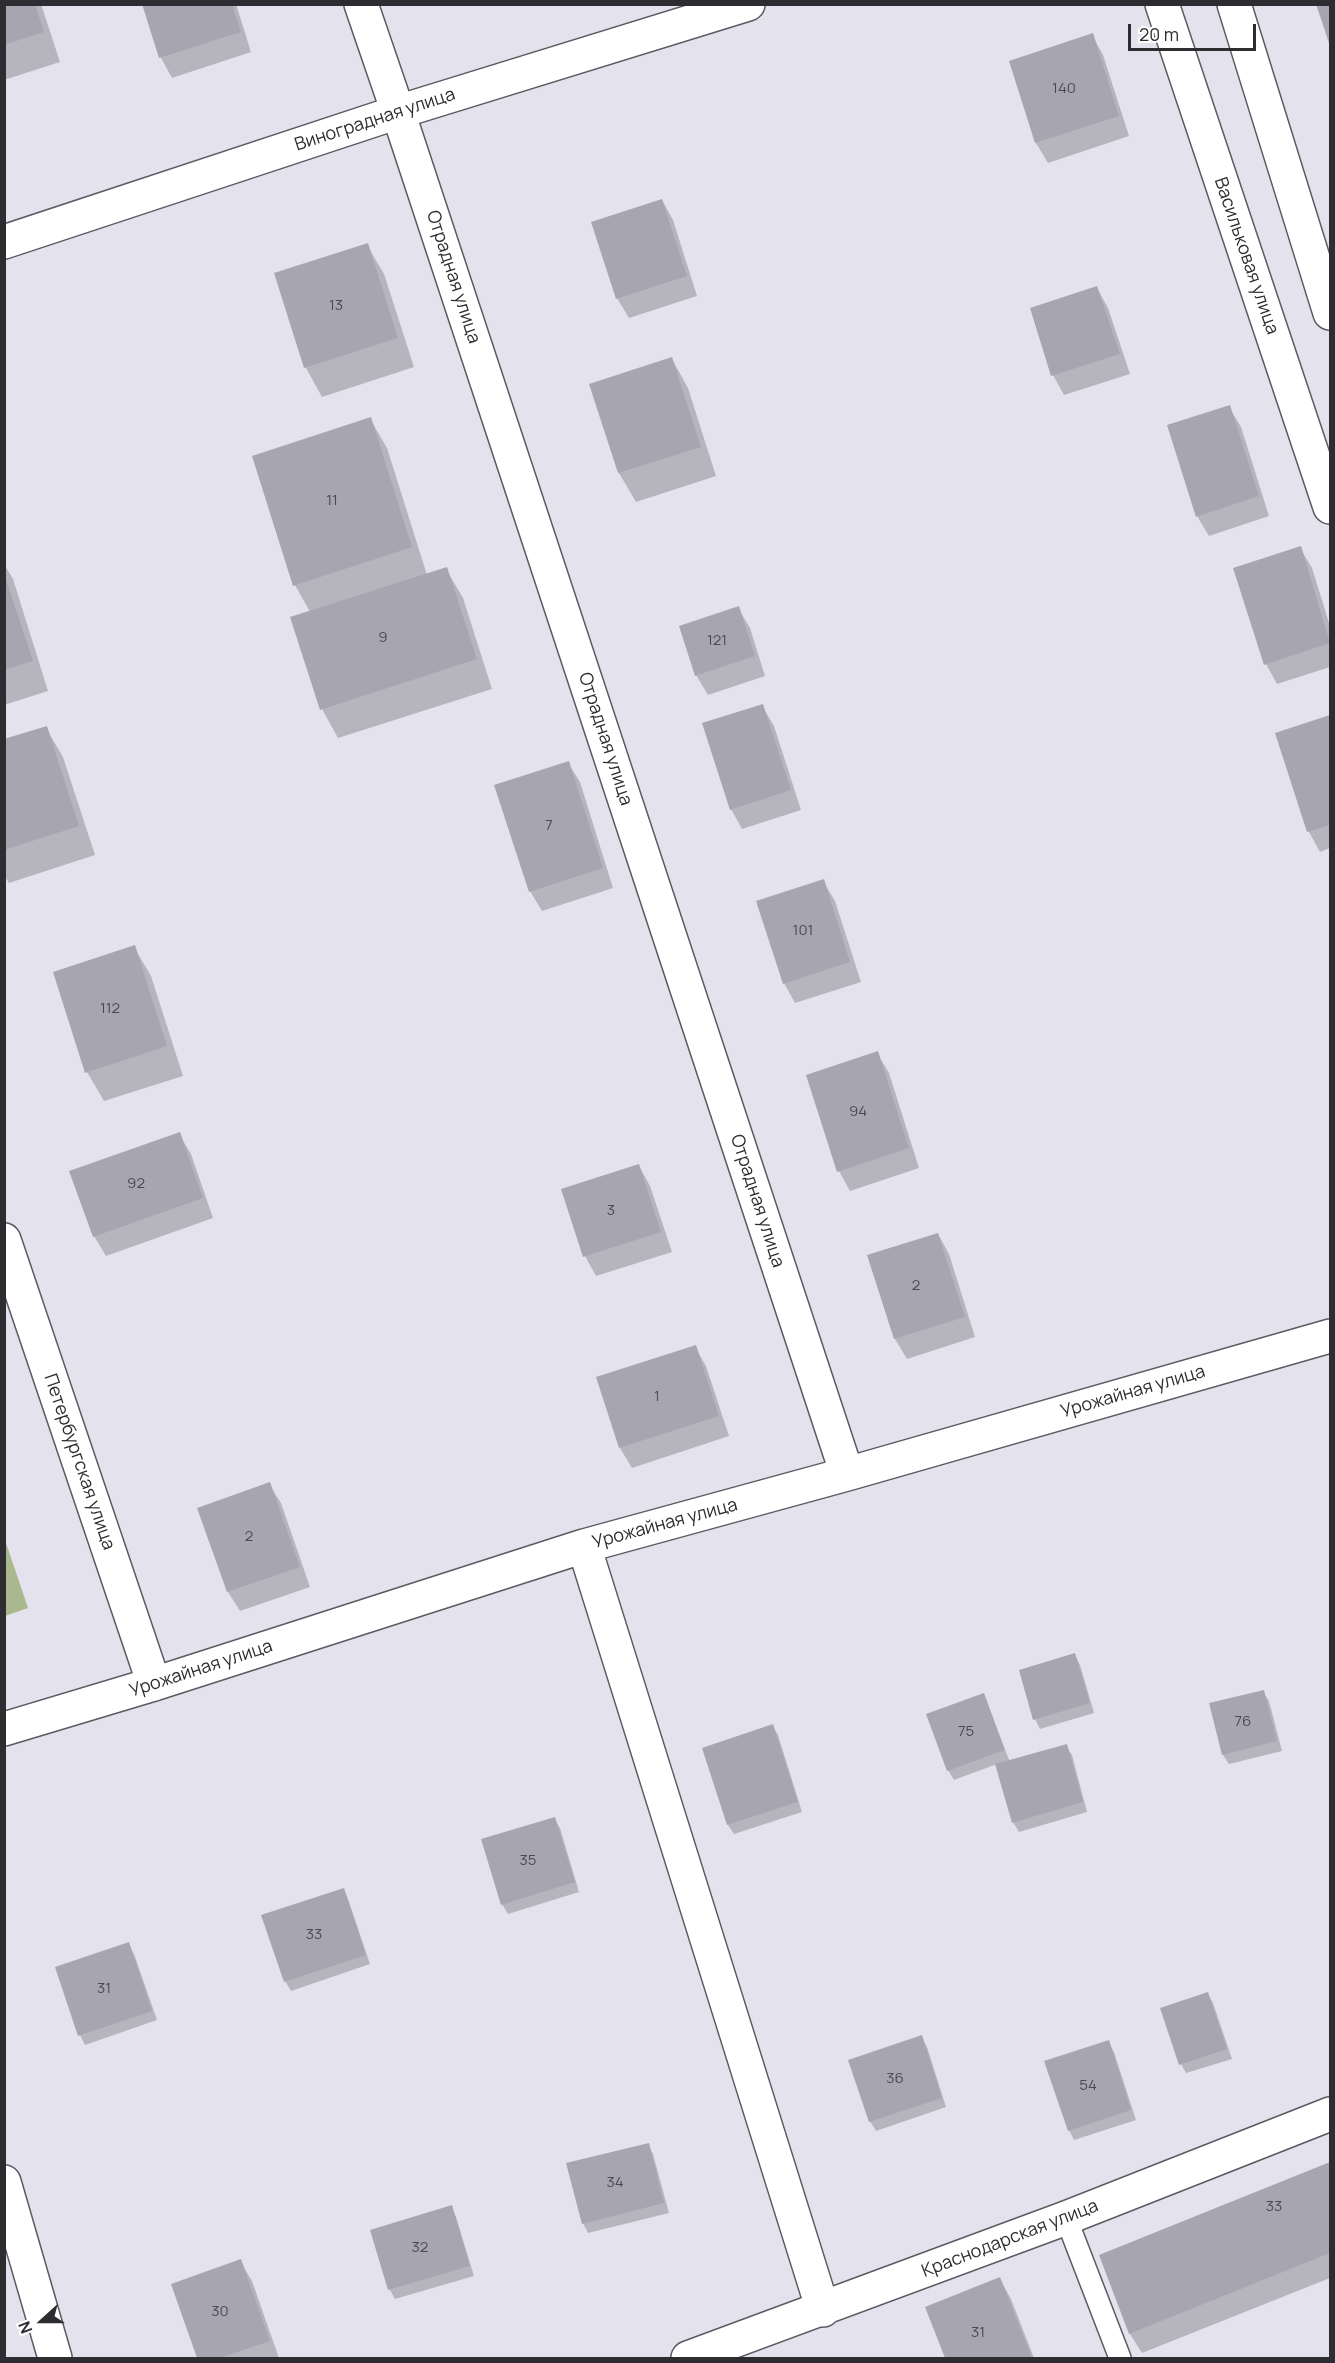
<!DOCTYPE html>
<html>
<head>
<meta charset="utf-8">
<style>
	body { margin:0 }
	#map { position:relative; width:1335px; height:2363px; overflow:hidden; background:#e4e2ed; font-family:Manrope,sans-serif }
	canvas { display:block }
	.frame { position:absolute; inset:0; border:6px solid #2d2c30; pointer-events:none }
	.north { position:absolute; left:12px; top:2291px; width:60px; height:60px; -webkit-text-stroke:4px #fff; paint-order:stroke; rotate:249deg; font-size:16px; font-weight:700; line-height:24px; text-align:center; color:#2d2c30 }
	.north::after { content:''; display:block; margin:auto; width:21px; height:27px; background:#2d2c30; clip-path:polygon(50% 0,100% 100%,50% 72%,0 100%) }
	.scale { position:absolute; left:1128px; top:24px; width:128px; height:27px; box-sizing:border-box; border:3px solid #2d2c30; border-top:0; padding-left:8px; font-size:18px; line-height:21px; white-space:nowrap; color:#2d2c30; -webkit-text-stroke:4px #fff; paint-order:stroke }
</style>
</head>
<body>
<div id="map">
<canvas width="1335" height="2363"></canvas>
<div class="frame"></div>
<div class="north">N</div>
<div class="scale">20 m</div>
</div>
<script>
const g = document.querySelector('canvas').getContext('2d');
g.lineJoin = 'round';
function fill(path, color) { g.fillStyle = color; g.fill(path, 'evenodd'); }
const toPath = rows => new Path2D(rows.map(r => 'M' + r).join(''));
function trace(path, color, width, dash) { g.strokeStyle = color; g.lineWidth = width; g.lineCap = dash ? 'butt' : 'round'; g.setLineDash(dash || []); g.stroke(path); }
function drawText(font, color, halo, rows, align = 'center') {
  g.font = font + ' Manrope,sans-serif'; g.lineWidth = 6; g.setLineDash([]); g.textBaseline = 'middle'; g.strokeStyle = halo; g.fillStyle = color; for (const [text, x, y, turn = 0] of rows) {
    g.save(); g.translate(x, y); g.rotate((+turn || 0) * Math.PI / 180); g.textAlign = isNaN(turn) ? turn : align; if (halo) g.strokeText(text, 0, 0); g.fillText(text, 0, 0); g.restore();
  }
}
fill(toPath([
	[4,1537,28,1608,5,1616,4,1616]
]), '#aab890');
fill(toPath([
	[4,4,41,4,60,62,4,80],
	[144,4,236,4,251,52,172,78,161,58],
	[1318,4,1330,4,1330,43],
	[1092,35,1103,55,1129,136,1048,163,1036,143,1011,62],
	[662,200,673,220,697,296,629,318,617,298],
	[367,245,384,274,414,367,322,397,306,368,276,274],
	[1097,288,1108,308,1130,374,1064,395,1053,375],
	[672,359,688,388,716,476,636,502,619,473,591,385],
	[1229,407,1241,427,1269,516,1209,536,1197,516],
	[370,419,387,448,427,575,446,569,463,598,492,689,338,738,322,709,310,612,295,585],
	[1300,548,1312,568,1330,626,1330,667,1277,684,1266,664],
	[4,564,13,579,48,691,4,705],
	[738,608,750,628,765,676,708,695,696,675],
	[762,706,774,726,801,810,742,829,731,809],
	[1330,716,1330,848,1320,852,1309,832,1277,734],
	[46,728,63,757,95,855,9,883,4,875,4,741],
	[568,763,580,782,613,888,542,911,530,891],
	[823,881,835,901,861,982,795,1003,784,983],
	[134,947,151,976,183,1076,104,1101,87,1072],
	[877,1053,889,1073,919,1168,850,1191,839,1171],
	[179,1134,191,1154,213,1218,106,1256,94,1236],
	[639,1166,650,1186,672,1252,596,1276,585,1256],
	[938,1234,949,1254,975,1337,907,1359,895,1339,869,1256],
	[695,1347,706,1366,729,1436,632,1468,620,1448,598,1378],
	[269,1484,281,1503,310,1587,240,1611,228,1592],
	[1075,1655,1080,1665,1094,1713,1040,1729,1035,1719],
	[1263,1692,1269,1701,1282,1751,1229,1764,1223,1755],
	[983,1695,1010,1762,1066,1746,1072,1755,1087,1812,1019,1832,1013,1822,997,1764,954,1780,948,1770],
	[772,1726,778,1735,802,1812,734,1834,728,1825],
	[554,1819,560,1828,579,1892,508,1914,502,1904],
	[343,1890,348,1899,370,1964,291,1991,285,1981],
	[128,1944,134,1954,157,2020,85,2045,80,2035],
	[1208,1994,1213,2003,1232,2059,1186,2073,1181,2064],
	[921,2037,927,2047,946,2107,876,2131,870,2121],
	[1108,2042,1114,2052,1136,2120,1074,2140,1069,2130],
	[648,2145,653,2154,669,2213,588,2233,583,2223],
	[1330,2163,1330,2278,1142,2353,1130,2334,1101,2256],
	[451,2207,456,2217,474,2276,395,2299,390,2290,372,2231],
	[240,2261,252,2281,279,2358,199,2358,173,2284],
	[1000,2279,1011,2299,1034,2358,947,2358,927,2307]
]), '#0003');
fill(toPath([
	[4,4,35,4,44,32,4,45],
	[142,4,232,4,241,32,159,58],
	[1316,4,1330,4,1330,46],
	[1093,33,1119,116,1035,143,1009,61],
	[662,199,687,276,616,299,591,222],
	[368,243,398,338,304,368,274,273],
	[1097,286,1120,354,1051,376,1030,308],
	[672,357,701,447,618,473,589,384],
	[1230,405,1259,496,1196,517,1167,425],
	[371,417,412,547,293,586,252,456],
	[1301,546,1330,643,1264,665,1233,568],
	[447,567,477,659,320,710,290,617],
	[4,574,33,661,4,670],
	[739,606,755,656,695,676,679,626],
	[763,704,791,790,730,810,702,723],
	[1330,715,1330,825,1307,832,1275,733],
	[47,726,79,826,4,850,4,739],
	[569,761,603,868,529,892,494,785],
	[824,879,850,962,783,984,756,901],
	[135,945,167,1046,85,1073,53,972],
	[878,1051,909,1148,837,1172,806,1075],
	[180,1132,203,1198,93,1237,69,1171],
	[639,1164,661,1232,583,1257,561,1189],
	[938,1233,965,1317,894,1339,867,1255],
	[696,1345,719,1416,619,1448,596,1377],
	[270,1482,300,1567,227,1592,197,1508],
	[1075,1653,1090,1703,1033,1720,1019,1670],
	[1264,1690,1277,1741,1222,1755,1209,1703],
	[984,1693,1005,1750,947,1771,926,1714],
	[773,1724,798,1802,727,1825,702,1748],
	[1067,1744,1083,1802,1012,1823,995,1764],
	[555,1817,575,1882,501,1905,481,1839],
	[344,1888,366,1955,284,1982,261,1915],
	[129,1942,152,2011,78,2036,55,1967],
	[1208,1992,1227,2049,1179,2065,1160,2008],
	[922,2035,942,2098,869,2122,848,2060],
	[1109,2040,1131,2110,1068,2131,1044,2061],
	[649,2143,664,2203,582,2224,566,2163],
	[1330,2162,1330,2253,1129,2334,1099,2255],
	[452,2205,470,2266,388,2290,370,2230],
	[241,2259,270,2341,220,2358,197,2358,171,2284],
	[1000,2277,1032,2358,945,2358,925,2307]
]), '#a7a5b0');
const service = toPath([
	[1066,2218,1120,2358]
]);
const minor = toPath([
	[361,4,398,112,847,1474],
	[1162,4,1330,507],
	[1234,4,1330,313],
	[4,242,398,112,748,4],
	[4,1240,154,1684],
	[584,1546,823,2310],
	[4,1729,154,1684,584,1546,847,1474,1330,1336],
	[4,2182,55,2358],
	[688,2358,1066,2218,1330,2114]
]);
trace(service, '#5b5962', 24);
trace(minor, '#5b5962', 36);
trace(service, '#fff', 21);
trace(minor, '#fff', 33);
drawText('15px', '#4c4a50', null, [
	["140",1064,89],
	["13",336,306],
	["11",332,501],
	["9",383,638],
	["121",717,641],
	["7",549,826],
	["101",803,931],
	["112",110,1009],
	["94",858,1112],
	["92",136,1184],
	["3",611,1211],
	["2",916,1286],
	["1",657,1397],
	["2",249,1537],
	["76",1243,1722],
	["75",966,1732],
	["35",528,1861],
	["33",314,1935],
	["31",104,1989],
	["36",895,2079],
	["54",1088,2086],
	["34",615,2183],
	["33",1274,2207],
	["32",420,2248],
	["30",220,2312],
	["31",978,2333]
]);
drawText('18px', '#2d2c30', '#fff', [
	["Виноградная улица",375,120,-18],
	["Васильковая улица",1246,256,71],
	["Отрадная улица",453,277,72],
	["Отрадная улица",605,739,72],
	["Отрадная улица",757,1201,72],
	["Урожайная улица",1133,1392,-16],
	["Петербургская улица",79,1462,71],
	["Урожайная улица",665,1524,-15],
	["Урожайная улица",201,1669,-18],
	["Краснодарская улица",1010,2239,-21]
]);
</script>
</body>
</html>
